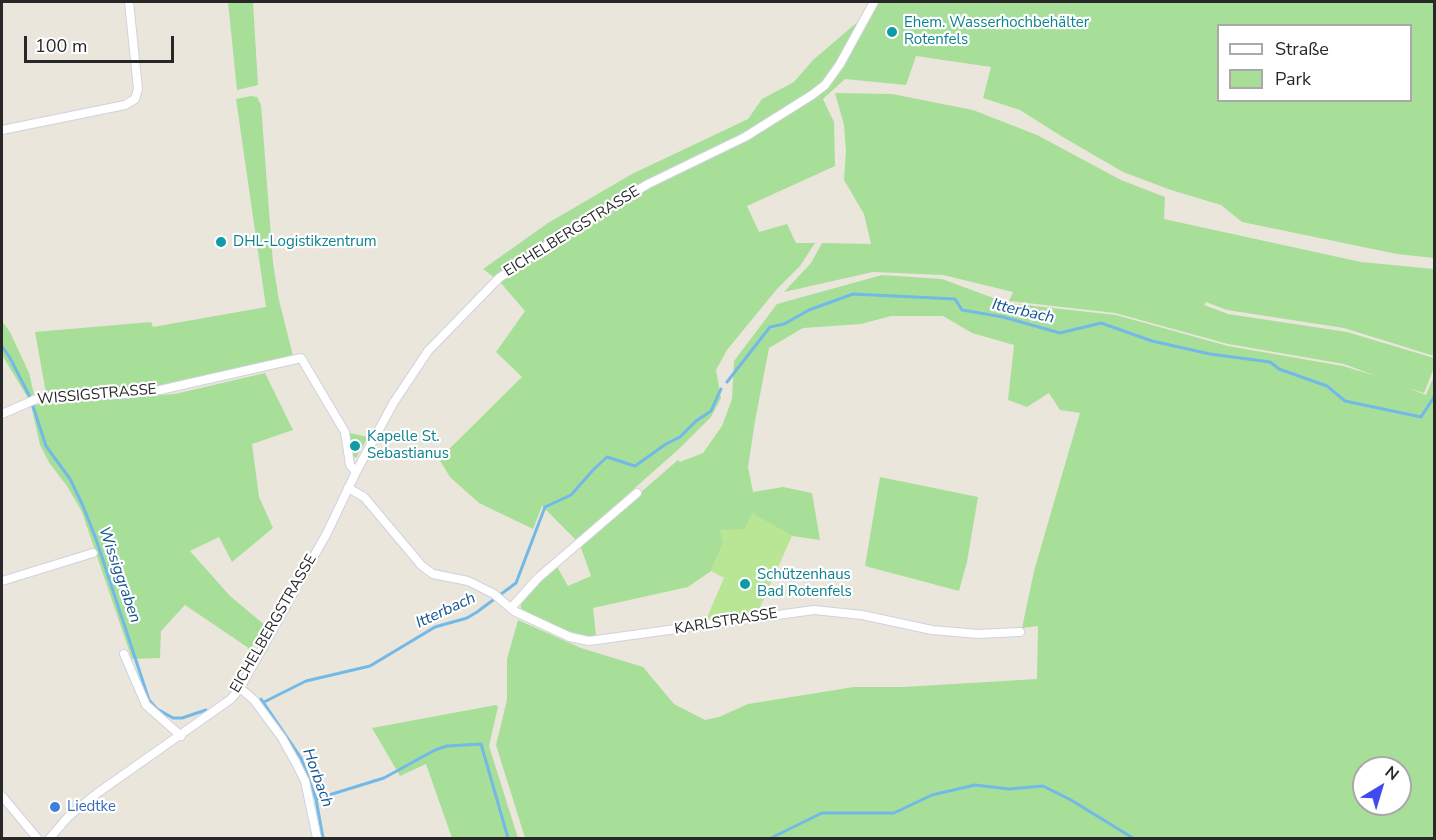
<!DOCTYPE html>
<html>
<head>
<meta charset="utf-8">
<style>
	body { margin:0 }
	#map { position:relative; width:1436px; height:840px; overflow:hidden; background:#eae6db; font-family:"Nunito Sans",sans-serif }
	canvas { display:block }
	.frame { position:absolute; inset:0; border:3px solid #282828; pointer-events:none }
	.legend { position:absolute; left:1217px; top:24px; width:195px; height:78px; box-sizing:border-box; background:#fff; border:2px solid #a9a9a9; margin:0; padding:8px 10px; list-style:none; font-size:18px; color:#282828 }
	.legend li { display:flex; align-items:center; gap:12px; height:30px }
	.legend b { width:30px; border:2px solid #a9a9a9 }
	.north { position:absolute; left:1352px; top:756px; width:60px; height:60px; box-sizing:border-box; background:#fff; border:2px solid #a9a9a9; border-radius:50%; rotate:38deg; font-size:16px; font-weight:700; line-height:24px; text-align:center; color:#282828 }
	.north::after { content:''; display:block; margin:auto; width:21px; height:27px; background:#414af1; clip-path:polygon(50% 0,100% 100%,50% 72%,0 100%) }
	.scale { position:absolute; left:24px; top:36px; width:150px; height:27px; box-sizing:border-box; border:3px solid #282828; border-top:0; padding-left:8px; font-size:18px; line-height:21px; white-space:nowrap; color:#282828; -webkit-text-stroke:4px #fff; paint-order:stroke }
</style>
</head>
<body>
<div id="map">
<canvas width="1436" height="840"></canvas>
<div class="frame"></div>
<ul class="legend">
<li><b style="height:8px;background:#fff"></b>Straße</li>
<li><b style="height:16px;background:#a7df99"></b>Park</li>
</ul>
<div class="north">N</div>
<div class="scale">100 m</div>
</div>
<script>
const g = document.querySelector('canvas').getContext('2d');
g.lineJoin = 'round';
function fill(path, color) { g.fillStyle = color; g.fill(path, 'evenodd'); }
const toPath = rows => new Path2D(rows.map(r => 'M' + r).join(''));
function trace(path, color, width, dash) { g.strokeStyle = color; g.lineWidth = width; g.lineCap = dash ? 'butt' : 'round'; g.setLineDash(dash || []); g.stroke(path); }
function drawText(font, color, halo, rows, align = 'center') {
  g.font = font + ' "Nunito Sans",sans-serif'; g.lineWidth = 4.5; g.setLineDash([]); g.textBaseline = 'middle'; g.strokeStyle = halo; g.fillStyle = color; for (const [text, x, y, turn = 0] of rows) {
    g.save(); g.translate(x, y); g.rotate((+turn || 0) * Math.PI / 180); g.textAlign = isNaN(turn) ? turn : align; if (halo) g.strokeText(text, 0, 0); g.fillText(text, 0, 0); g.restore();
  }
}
fill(toPath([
	[228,2,253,2,258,85,237,90],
	[881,2,1434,2,1434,258,1397,254,1242,222,1221,205,1171,190,1123,172,1061,136,1020,110,983,98,991,67,916,56,906,85,845,79,823,99,834,122,835,166,747,206,759,232,787,224,796,243,815,243,800,266,777,289,727,350,716,370,721,398,711,417,680,448,576,540,542,506,533,529,479,503,450,477,439,459,522,377,496,352,525,311,500,282,483,269,548,223,632,174,748,119,762,99,794,82,813,60],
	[1218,26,1410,26,1410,100,1218,100],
	[835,93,892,94,973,110,1037,135,1121,180,1165,197,1164,219,1361,262,1434,269,1434,356,1344,328,1227,310,1206,302,1204,305,1228,314,1347,332,1434,358,1434,368,1424,393,1408,388,1426,395,1434,376,1434,838,525,838,496,745,507,700,507,659,518,620,581,648,643,667,674,704,705,720,719,717,748,704,854,687,903,687,1037,679,1038,626,1022,628,1034,571,1080,413,1060,410,1049,393,1027,407,1008,400,1014,345,972,333,943,316,891,316,861,324,803,328,769,348,755,421,748,467,753,492,783,487,812,493,820,540,792,536,752,514,745,529,723,544,711,571,688,587,593,608,596,636,587,636,563,630,521,609,521,602,534,586,556,565,568,586,591,576,580,545,678,460,680,462,703,453,722,426,732,399,734,361,777,304,882,275,942,279,1007,303,1116,315,1228,346,1343,366,1376,376,1344,364,1228,344,1115,313,1009,301,1013,292,943,275,873,272,784,292,811,263,822,243,871,244,864,214,844,180,846,151,844,125],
	[1364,768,1400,768,1400,804,1364,804],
	[251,96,257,97,261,105,273,263,279,300,293,356,162,387,118,391,46,393,35,332,151,322,153,327,266,307,236,99],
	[2,321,10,332,29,373,34,394,28,398,2,355],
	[265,373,293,430,252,444,259,497,273,528,232,562,219,537,190,551,230,596,266,626,250,649,185,605,161,631,160,658,132,659,82,512,67,486,50,464,40,445,31,405,175,394],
	[350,433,368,437,356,458,352,455,348,435],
	[880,477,978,497,967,562,959,591,865,566],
	[496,705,498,707,489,746,518,838,452,838,426,764,400,776,372,728]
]), '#a7df99');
fill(toPath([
	[752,513,792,536,757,614,705,622,724,578,711,571,723,544,720,530,745,529]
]), '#b9e695');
trace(toPath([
	[2,346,10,358,30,397,46,446,70,479,83,506,96,539,149,700,157,709,173,718,182,718,206,710],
	[727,382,770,327,784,324,809,310,853,294,955,299,962,310,1003,317,1060,333,1101,323,1152,341,1210,354,1270,362,1279,369,1327,386,1345,401,1421,417,1434,397],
	[261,699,301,758,316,799,323,838],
	[264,702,306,681,370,666,435,627,467,618,477,612,516,583,545,507,571,495,594,469,607,457,635,466,666,444,680,437,696,421,711,411,721,389],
	[316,799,384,778,435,750,447,746,481,744,508,838],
	[771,838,822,813,894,813,932,795,975,785,1009,789,1043,786,1071,800,1133,838]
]), '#72b9e8', 3);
const minor = toPath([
	[2,130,125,105,135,99,138,89,129,2],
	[2,414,41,397,126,394,160,390,301,358,345,432,350,465,356,472],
	[348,488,364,497,422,566,433,574,468,581,494,594,514,611,570,637,589,641,814,610,862,615,932,630,978,634,1020,632],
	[2,581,93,553],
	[511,608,538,578,637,493],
	[124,654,146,705,181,736],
	[240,688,254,700,282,738,296,763,305,781,317,838],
	[2,796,37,838],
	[50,838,68,817,96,794,231,699,240,688,327,533,356,472,394,402,428,351,499,278,553,241,648,184,745,137,812,95,825,85,840,64,874,2]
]);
trace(minor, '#d0d1e1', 10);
trace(minor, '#fff', 8);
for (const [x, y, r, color] of [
	[892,32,6,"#0f9aa8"],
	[221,242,6,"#0f9aa8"],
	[355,446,6,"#0f9aa8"],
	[745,584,6,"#0f9aa8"],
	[55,807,6,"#3f7fe0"]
]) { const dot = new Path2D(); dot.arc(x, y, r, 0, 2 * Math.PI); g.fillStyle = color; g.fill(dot); trace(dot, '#fff', 2); }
drawText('15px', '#0d838f', '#fff', [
	["Ehem. Wasserhochbehälter",904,23],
	["Rotenfels",904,40],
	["DHL-Logistikzentrum",233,242],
	["Kapelle St.",367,437],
	["Sebastianus",367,454],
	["Schützenhaus",757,575],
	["Bad Rotenfels",757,592]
], 'left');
drawText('15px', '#282828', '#fff', [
	["EICHELBERGSTRASSE",572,232,-32],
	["WISSIGSTRASSE",97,395,-5],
	["KARLSTRASSE",726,622,-9],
	["EICHELBERGSTRASSE",274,624,-60]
]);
drawText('15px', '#366cbe', '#fff', [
	["Liedtke",67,807]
], 'left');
drawText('italic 16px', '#135592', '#fff', [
	["Itterbach",1023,312,13],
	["Wissiggraben",119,575,71],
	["Itterbach",446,611,-25],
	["Horbach",317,778,70]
]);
</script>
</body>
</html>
